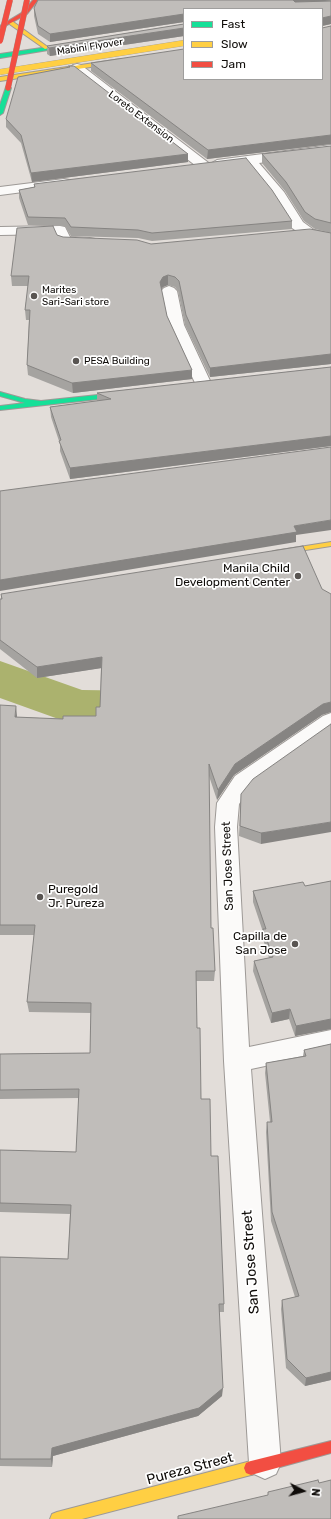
<!DOCTYPE html>
<html>
<head>
<meta charset="utf-8">
<style>
	body { margin:0 }
	#map { position:relative; width:331px; height:1519px; overflow:hidden; background:#e2ddd9; font-family:Rubik,sans-serif }
	canvas { display:block }
	.legend { position:absolute; left:183px; top:8px; width:140px; height:72px; box-sizing:border-box; background:#fff; border:1px solid #9f9e9d; margin:0; padding:5px 7px; list-style:none; font-size:12px; color:#0f0c09 }
	.legend li { display:flex; align-items:center; gap:8px; height:20px }
	.legend b { width:20px; border:1px solid #9f9e9d }
	.north { position:absolute; left:283px; top:1471px; width:40px; height:40px; -webkit-text-stroke:3px #fff; paint-order:stroke; rotate:96deg; font-size:11px; font-weight:700; line-height:16px; text-align:center; color:#0f0c09 }
	.north::after { content:''; display:block; margin:auto; width:14px; height:18px; background:#0f0c09; clip-path:polygon(50% 0,100% 100%,50% 72%,0 100%) }
</style>
</head>
<body>
<div id="map">
<canvas width="331" height="1519"></canvas>
<ul class="legend">
<li><b style="height:5px;background:#16e098"></b>Fast</li>
<li><b style="height:5px;background:#ffcf43"></b>Slow</li>
<li><b style="height:5px;background:#f24e42"></b>Jam</li>
</ul>
<div class="north">N</div>
</div>
<script>
const g = document.querySelector('canvas').getContext('2d');
g.lineJoin = 'round';
const toPath = rows => new Path2D(rows.map(r => 'M' + r).join(''));
function fill(path, color) { g.fillStyle = color; g.fill(path, 'evenodd'); }
function trace(path, color, width, dash) { g.strokeStyle = color; g.lineWidth = width; g.lineCap = dash ? 'butt' : 'round'; g.setLineDash(dash || []); g.stroke(path); }
function drawText(font, color, halo, rows, align = 'center') {
  g.font = font + ' Rubik,sans-serif'; g.lineWidth = 3.5; g.setLineDash([]); g.textBaseline = 'middle'; g.strokeStyle = halo; g.fillStyle = color; for (const [text, x, y, turn = 0] of rows) {
    g.save(); g.translate(x, y); g.rotate((+turn || 0) * Math.PI / 180); g.textAlign = isNaN(turn) ? turn : align; if (halo) g.strokeText(text, 0, 0); g.fillText(text, 0, 0); g.restore();
  }
}
fill(toPath([
	[0,661,82,690,151,691,170,685,188,690,196,703,188,716,157,727,78,726,0,698,0,661]
]), '#abb26e');
const street = toPath([
	[77,64,81,65,210,164,217,160,331,145,331,153,259,163,284,192,303,222,314,230,331,234,331,242,304,236,292,228,273,197,246,164,217,168,212,166,205,170,200,169,73,71,71,68,73,65,77,64],
	[64,179,69,180,71,183,69,186,0,195,0,187,64,179],
	[60,226,65,227,70,237,90,238,95,239,97,242,95,245,90,246,64,245,59,244,54,234,0,235,0,227,60,226],
	[169,286,174,288,177,291,184,325,212,385,210,389,204,390,198,389,196,385,168,325,161,291,164,288,169,286],
	[331,713,331,732,251,788,239,804,237,827,249,1047,331,1030,331,1052,251,1069,281,1463,276,1474,265,1479,254,1474,249,1463,224,1061,215,827,217,803,235,776,323,716,331,713]
]);
const fast = toPath([
	[76,43,78,43,78,45,0,58,0,54,76,43],
	[6,87,11,88,3,113,0,115,0,105,6,87],
	[0,392,25,399,41,401,126,392,129,394,126,396,0,410,0,406,25,403,0,396,0,392]
]);
const slow = toPath([
	[8,21,12,21,49,48,45,49,8,23,8,21],
	[121,59,124,61,123,62,0,81,0,77,121,59],
	[331,542,331,546,274,555,270,553,274,551,331,542],
	[251,1461,256,1463,258,1468,256,1473,251,1475,82,1519,50,1519,52,1514,57,1512,251,1461]
]);
const jam = toPath([
	[33,0,38,0,27,14,0,29,0,26,23,12,33,0],
	[331,1441,331,1453,251,1475,246,1473,244,1468,246,1463,251,1461,331,1441]
]);
trace(street, '#9d9996', 2);
trace(fast, '#9d9996', 2);
trace(slow, '#9d9996', 2);
trace(jam, '#9d9996', 2);
fill(street, '#fbfaf9');
fill(fast, '#16e098');
fill(slow, '#ffcf43');
fill(jam, '#f24e42');
const slowBridge = toPath([
	[0,72,184,43]
]);
const jamBridge = toPath([
	[0,41,10,0],
	[8,88,27,0]
]);
trace(slowBridge, '#9d9996', 6, []);
trace(jamBridge, '#9d9996', 6, []);
trace(slowBridge, '#ffcf43', 5.5);
trace(jamBridge, '#f24e42', 5.5);
fill(toPath([
	[38,0,331,0,331,24,322,26,184,9,184,22,50,42,38,34,34,16,34,8],
	[184,24,184,36,50,56,47,54,47,46],
	[331,26,331,144,207,159,91,71,91,63,184,79],
	[69,66,188,154,188,162,32,182,21,143,6,127,6,119,69,68],
	[331,146,331,233,315,229,304,221,285,191,262,163,262,154],
	[34,184,292,221,292,229,152,241,138,238,71,236,65,226,28,225,19,198,19,190,34,187],
	[331,233,331,364,210,377,185,325,178,291,175,287,168,285,163,287,161,289,167,316,192,370,192,379,73,393,28,375,27,365,29,320,26,320,25,310,28,286,12,286,11,276,57,235,63,237,151,244],
	[331,367,331,446,70,479,60,451,60,444,51,417,50,407,97,401,97,393],
	[322,589,322,715,234,775,217,800,209,776,211,928,215,971,214,981,196,981,197,1028,201,1099,211,1156,224,1304,224,1312,219,1312,222,1396,198,1416,53,1456,52,1467,0,1466,0,1257,68,1259,70,1214,0,1212,0,1150,76,1152,79,1098,0,1099,0,1054,90,1053,91,1013,29,1012,27,1002,34,935,0,935,0,705,17,717,63,719,96,716,100,707,101,668,37,678,0,649,0,599,1,599,1,594],
	[331,724,261,844,239,836,241,794],
	[331,881,331,1029,295,1036,289,1019,271,1023,253,971,254,961,269,958,263,939,263,932,253,902,253,891,305,886],
	[331,1044,331,1380,305,1386,286,1368,281,1309,282,1300,295,1297,271,1221,266,1132,267,1122,270,1122,265,1073,266,1063,303,1056,304,1050]
]), '#a5a3a0');
fill(toPath([
	[293,0,331,0,300,5,293,9],
	[184,14,184,22,50,42,50,34],
	[331,16,331,24,322,26,322,18],
	[184,28,184,36,50,56,49,48],
	[331,135,331,144,207,159,208,150],
	[188,154,188,162,32,182,31,173],
	[168,275,168,285,163,287,160,291,160,282,163,277],
	[331,354,331,364,210,377,210,368],
	[192,370,192,379,73,393,72,383],
	[331,436,331,446,70,479,70,468],
	[331,520,331,530,296,535,296,542,0,591,0,580,294,526],
	[102,657,102,668,37,678,37,667],
	[331,702,331,712,322,715,234,775,217,800,218,790,235,764,323,704],
	[16,706,17,716,16,727,15,717],
	[331,822,331,832,261,844,261,833],
	[290,1009,289,1019,271,1023,272,1013],
	[331,1019,331,1029,295,1036,296,1026],
	[331,1372,331,1380,305,1386,306,1378],
	[223,1388,222,1396,198,1416,53,1456,52,1467,51,1459,52,1448]
]), '#868482');
const building = toPath([
	[38,0,294,0,293,0,295,2,331,1,331,16,322,18,322,9,184,9,184,14,50,34,38,26,34,8,38,0],
	[184,24,184,28,49,48,47,46,184,24],
	[331,26,331,135,208,150,91,63,184,49,184,79,322,79,322,28,331,26],
	[69,66,74,66,188,154,31,173,21,135,6,119,18,77,70,67,69,66],
	[331,146,331,223,315,219,305,212,286,182,262,154,331,146],
	[246,158,272,190,292,221,152,233,138,230,71,227,65,218,28,217,19,190,35,187,34,184,246,158],
	[53,226,57,235,63,237,137,240,151,244,310,229,331,233,331,354,210,368,186,315,179,281,175,277,168,275,163,277,160,282,167,316,192,370,72,383,27,365,30,310,25,310,29,276,11,276,17,228,53,226],
	[331,367,331,436,70,468,59,441,61,440,50,407,111,399,97,393,331,367],
	[331,447,331,520,294,526,297,532,0,580,0,491,331,447],
	[303,546,322,589,331,594,331,702,323,704,235,764,218,790,209,764,211,928,213,928,215,971,196,971,197,1028,200,1028,201,1099,210,1099,211,1156,218,1156,224,1304,219,1304,223,1388,199,1408,52,1448,51,1459,0,1459,0,1257,68,1259,71,1205,0,1203,0,1150,76,1152,79,1089,0,1090,0,1054,90,1053,91,1003,27,1002,35,925,0,925,0,705,16,706,15,717,63,719,63,716,96,716,96,707,100,707,102,657,37,667,0,640,0,599,2,599,1,594,303,546],
	[331,724,331,822,261,833,240,826,241,794,253,779,331,724],
	[331,881,331,1019,296,1026,290,1009,272,1013,254,961,273,957,263,929,266,929,253,891,303,882,305,886,331,881],
	[331,1044,331,1372,306,1378,287,1359,282,1300,299,1296,272,1212,267,1122,272,1122,266,1063,306,1056,304,1050,331,1044],
	[318,1480,319,1483,331,1480,331,1519,178,1519,178,1516,268,1495,268,1492,318,1480]
]);
fill(building, '#c0bdba');
trace(building, '#868482', 1);
for (const [x, y, r, color] of [
	[34,296,4,"#595552"],
	[76,361,4,"#595552"],
	[298,576,4,"#595552"],
	[40,897,4,"#595552"],
	[295,944,4,"#595552"]
]) { const dot = new Path2D(); dot.arc(x, y, r, 0, 2 * Math.PI); g.fillStyle = color; g.fill(dot); trace(dot, '#fff', 1.5); }
drawText('10px', '#0f0c09', '#fff', [
	["Mabini Flyover",90,47,-9],
	["Loreto Extension",141,117,37]
]);
drawText('10px', '#0f0c09', '#fff', [
	["Marites",42,290],
	["Sari-Sari store",42,302],
	["PESA Building",84,361]
], 'left');
drawText('12px', '#0f0c09', '#fff', [
	["Manila Child",290,569],
	["Development Center",290,583],
	["Puregold",48,890,"left"],
	["Jr. Pureza",48,904,"left"],
	["Capilla de",287,937],
	["San Jose",287,951]
], 'right');
drawText('12px', '#0f0c09', '#fff', [
	["San Jose Street",228,866,-92]
]);
drawText('14px', '#0f0c09', '#fff', [
	["San Jose Street",251,1262,-94],
	["Pureza Street",190,1469,-15]
]);
</script>
</body>
</html>
